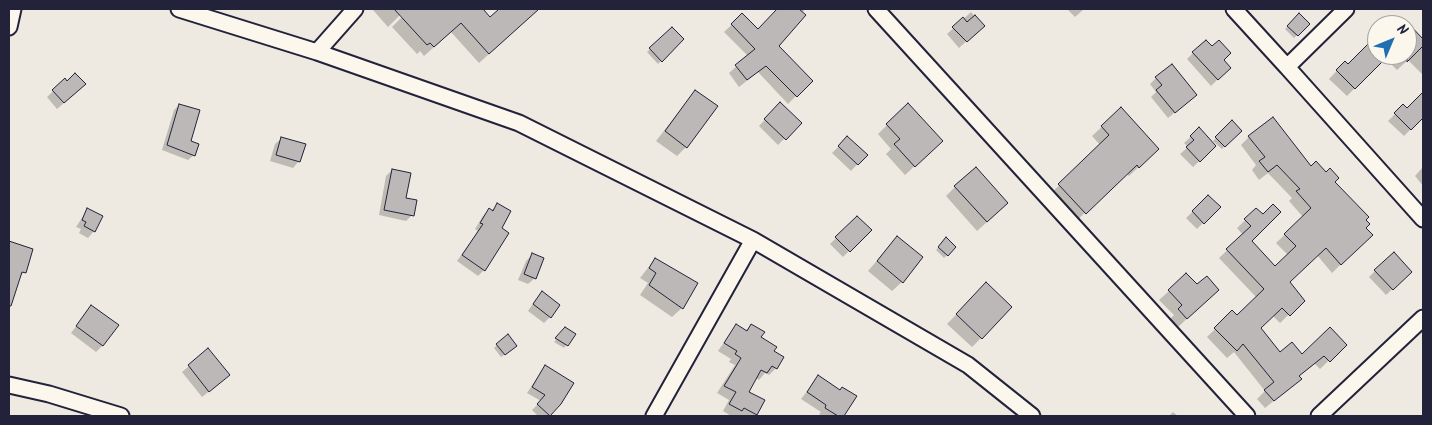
<!DOCTYPE html>
<html>
<head>
<meta charset="utf-8">
<style>
	body { margin:0 }
	#map { position:relative; width:1432px; height:425px; overflow:hidden; background:#eeeae2; font-family:Kalam,sans-serif }
	canvas { display:block }
	.frame { position:absolute; inset:0; border:10px solid #22223b; pointer-events:none }
	.north { position:absolute; left:1367px; top:15px; width:50px; height:50px; box-sizing:border-box; background:#fbf7ec; border:1px solid #a4a2a5; border-radius:50%; rotate:45deg; font-size:14px; font-weight:700; line-height:20px; text-align:center; color:#22223b }
	.north::after { content:''; display:block; margin:auto; width:18px; height:22px; background:#1f6fb2; clip-path:polygon(50% 0,100% 100%,50% 72%,0 100%) }
</style>
</head>
<body>
<div id="map">
<canvas width="1432" height="425"></canvas>
<div class="frame"></div>
<div class="north">N</div>
</div>
<script>
const g = document.querySelector('canvas').getContext('2d');
g.lineJoin = 'round';
function fill(path, color) { g.fillStyle = color; g.fill(path, 'evenodd'); }
const toPath = rows => new Path2D(rows.map(r => 'M' + r).join(''));
function trace(path, color, width, dash) { g.strokeStyle = color; g.lineWidth = width; g.lineCap = dash ? 'butt' : 'round'; g.setLineDash(dash || []); g.stroke(path); }
fill(toPath([
	[374,9,481,9,490,19,501,9,539,9,479,63,451,32,424,56,420,51,417,54,392,27,404,15,402,13,388,27,373,10],
	[777,9,805,9,777,46,811,81,788,104,758,72,739,87,729,73,748,56,724,32,742,15,758,31],
	[1067,9,1084,9,1075,17],
	[971,12,983,26,959,48,947,34],
	[1299,15,1308,24,1294,38,1285,29],
	[1398,16,1423,41,1423,75,1408,60,1397,70,1385,58,1347,96,1329,79,1345,62,1348,65,1377,37,1377,55,1407,55,1407,25,1389,25],
	[672,29,682,39,658,64,647,52],
	[1212,48,1223,60,1223,74,1211,86,1187,59,1193,53],
	[1156,78,1189,101,1168,118,1151,97,1156,92,1150,84],
	[65,80,78,91,57,109,47,97],
	[695,91,686,147,677,156,656,141],
	[1418,99,1423,104,1423,117,1404,136,1388,121,1403,106,1407,110],
	[780,104,800,123,778,145,759,126],
	[179,105,194,155,188,160,162,150,174,110],
	[1121,109,1148,158,1129,176,1127,174,1075,222,1050,194,1101,146,1092,136],
	[1232,122,1240,131,1222,149,1213,141],
	[887,125,932,150,905,175,886,154,891,149,878,134],
	[1199,129,1215,146,1193,167,1180,154,1188,147,1184,143],
	[1249,137,1334,182,1365,220,1364,228,1371,235,1332,273,1317,255,1289,282,1303,301,1280,323,1272,315,1259,328,1280,354,1302,356,1345,345,1320,369,1315,364,1298,377,1291,387,1265,408,1257,399,1265,391,1234,352,1227,358,1207,337,1232,312,1237,317,1257,298,1219,258,1243,235,1237,228,1256,210,1250,241,1275,267,1288,255,1276,243,1303,217,1289,201,1292,198,1268,173,1259,180,1252,170,1256,165,1241,145],
	[282,138,299,161,293,168,270,161,275,144],
	[847,138,866,155,851,171,832,153],
	[1423,167,1423,186,1415,176],
	[392,170,412,215,406,221,379,215,386,176],
	[955,187,997,213,977,231,946,196],
	[1208,197,1219,207,1197,229,1186,218],
	[498,205,500,229,484,270,478,276,457,261,478,231,475,229,483,216],
	[87,210,94,231,88,238,79,233,81,229,76,227],
	[857,217,870,230,843,257,830,244],
	[897,237,902,282,892,291,868,271],
	[946,239,955,247,944,258,936,250],
	[9,242,32,250,24,272,19,277,15,290,9,296],
	[532,255,535,278,528,284,518,280,526,261],
	[655,259,682,308,672,317,640,295,648,283,640,278],
	[1375,271,1404,278,1386,295,1369,277],
	[1169,291,1208,299,1177,328,1169,320,1174,315,1159,300],
	[976,294,981,338,972,347,947,324],
	[536,299,550,317,544,323,528,311],
	[91,307,103,345,96,352,71,333],
	[736,325,745,331,751,325,772,352,776,368,769,375,765,373,759,380,756,378,748,393,756,414,754,416,731,416,723,411,729,400,717,393,735,365,729,362,731,359,718,351],
	[565,329,574,334,564,348,554,342],
	[497,345,513,349,501,357,494,348],
	[208,350,222,381,202,397,182,372],
	[545,366,560,403,548,416,538,416,532,410,541,401,527,393],
	[818,377,839,391,855,397,843,416,822,416,819,414,821,412,801,399],
	[1173,412,1178,416,1169,416]
]), '#0003');
const building = toPath([
	[394,9,483,9,490,17,499,9,539,9,489,54,461,23,434,47,430,43,427,45,394,9],
	[777,9,799,9,806,15,779,46,813,81,797,97,766,66,747,80,735,65,755,49,731,24,742,13,758,29,777,9],
	[1299,13,1310,24,1298,36,1287,26,1299,13],
	[975,15,985,26,967,42,952,27,963,17,967,22,975,15],
	[1407,22,1423,39,1423,46,1407,62,1407,22],
	[672,27,684,39,662,62,649,48,672,27],
	[1206,40,1212,46,1219,40,1231,53,1224,60,1231,68,1218,80,1192,52,1206,40],
	[1368,44,1377,55,1384,60,1355,89,1336,70,1345,61,1348,64,1368,44],
	[1172,64,1197,95,1175,113,1156,90,1162,85,1155,77,1172,64],
	[75,73,86,84,64,103,52,90,65,78,67,81,75,73],
	[695,90,718,106,687,148,665,131,695,90],
	[1423,92,1423,118,1411,130,1394,113,1403,104,1407,108,1423,92],
	[780,102,802,123,786,140,764,119,780,102],
	[908,103,943,141,915,167,894,144,900,139,886,124,908,103],
	[179,104,200,110,191,141,199,144,195,156,167,145,179,104],
	[1121,107,1159,149,1139,168,1137,165,1086,214,1058,184,1109,135,1101,126,1121,107],
	[1273,117,1311,166,1316,161,1326,172,1330,168,1339,178,1335,182,1369,217,1366,220,1370,224,1366,228,1373,235,1341,265,1326,248,1290,282,1305,301,1290,316,1282,308,1261,328,1280,352,1292,342,1302,354,1330,327,1347,345,1330,362,1324,356,1299,376,1302,379,1274,401,1264,390,1274,382,1243,344,1237,351,1214,328,1232,310,1237,315,1264,289,1226,249,1251,226,1244,219,1256,208,1263,214,1273,204,1281,212,1252,241,1275,266,1296,246,1284,234,1311,208,1296,191,1300,189,1277,165,1268,172,1259,161,1265,157,1248,136,1273,117],
	[1232,120,1242,131,1225,147,1215,137,1232,120],
	[1199,127,1216,146,1200,162,1186,147,1194,140,1190,136,1199,127],
	[847,136,868,155,858,165,838,146,847,136],
	[281,137,306,144,300,162,276,155,281,137],
	[976,167,1008,203,987,222,954,186,976,167],
	[392,169,411,173,406,198,417,200,414,216,384,210,392,169],
	[1208,195,1221,207,1204,224,1192,211,1208,195],
	[497,203,511,211,502,228,509,233,485,271,462,255,483,224,480,223,489,208,493,211,497,203],
	[87,208,103,216,95,232,84,226,86,222,82,220,87,208],
	[857,216,872,230,850,252,835,237,857,216],
	[897,236,923,257,903,283,877,261,897,236],
	[946,237,956,247,948,256,938,247,946,237],
	[9,241,33,249,26,273,22,272,11,306,9,306,9,241],
	[1394,252,1412,272,1393,290,1374,270,1394,252],
	[532,253,544,258,536,279,524,274,532,253],
	[655,258,698,283,683,309,649,285,656,273,649,268,655,258],
	[1186,273,1197,284,1207,276,1219,290,1187,319,1178,309,1182,305,1168,290,1186,273],
	[986,282,1012,307,982,339,956,314,986,282],
	[542,291,560,305,551,318,533,304,542,291],
	[91,305,119,325,103,346,76,326,91,305],
	[736,324,747,331,751,324,765,332,761,337,777,347,774,351,784,357,777,369,772,366,767,373,761,370,749,392,765,400,757,415,744,408,742,411,729,404,736,392,724,386,741,358,735,354,737,351,724,343,736,324],
	[565,327,576,334,568,346,555,338,565,327],
	[508,334,517,346,505,355,496,344,508,334],
	[208,348,230,375,209,392,188,365,208,348],
	[545,365,574,383,561,404,550,416,537,404,545,395,532,387,545,365],
	[818,375,840,390,842,387,857,396,844,416,838,416,825,408,826,405,807,392,818,375]
]);
fill(building, '#bcb8b8');
trace(building, '#22223b', 1);
const street = toPath([
	[179,9,317,52,519,123,753,240,968,365,1032,416],
	[876,9,1247,416],
	[1234,9,1287,67,1346,9],
	[9,27,13,9],
	[317,52,355,9],
	[1287,67,1423,219],
	[9,385,49,394,121,416],
	[654,416,753,240],
	[1319,416,1423,318]
]);
trace(street, '#22223b', 19);
trace(street, '#fbf7ec', 15);
</script>
</body>
</html>
